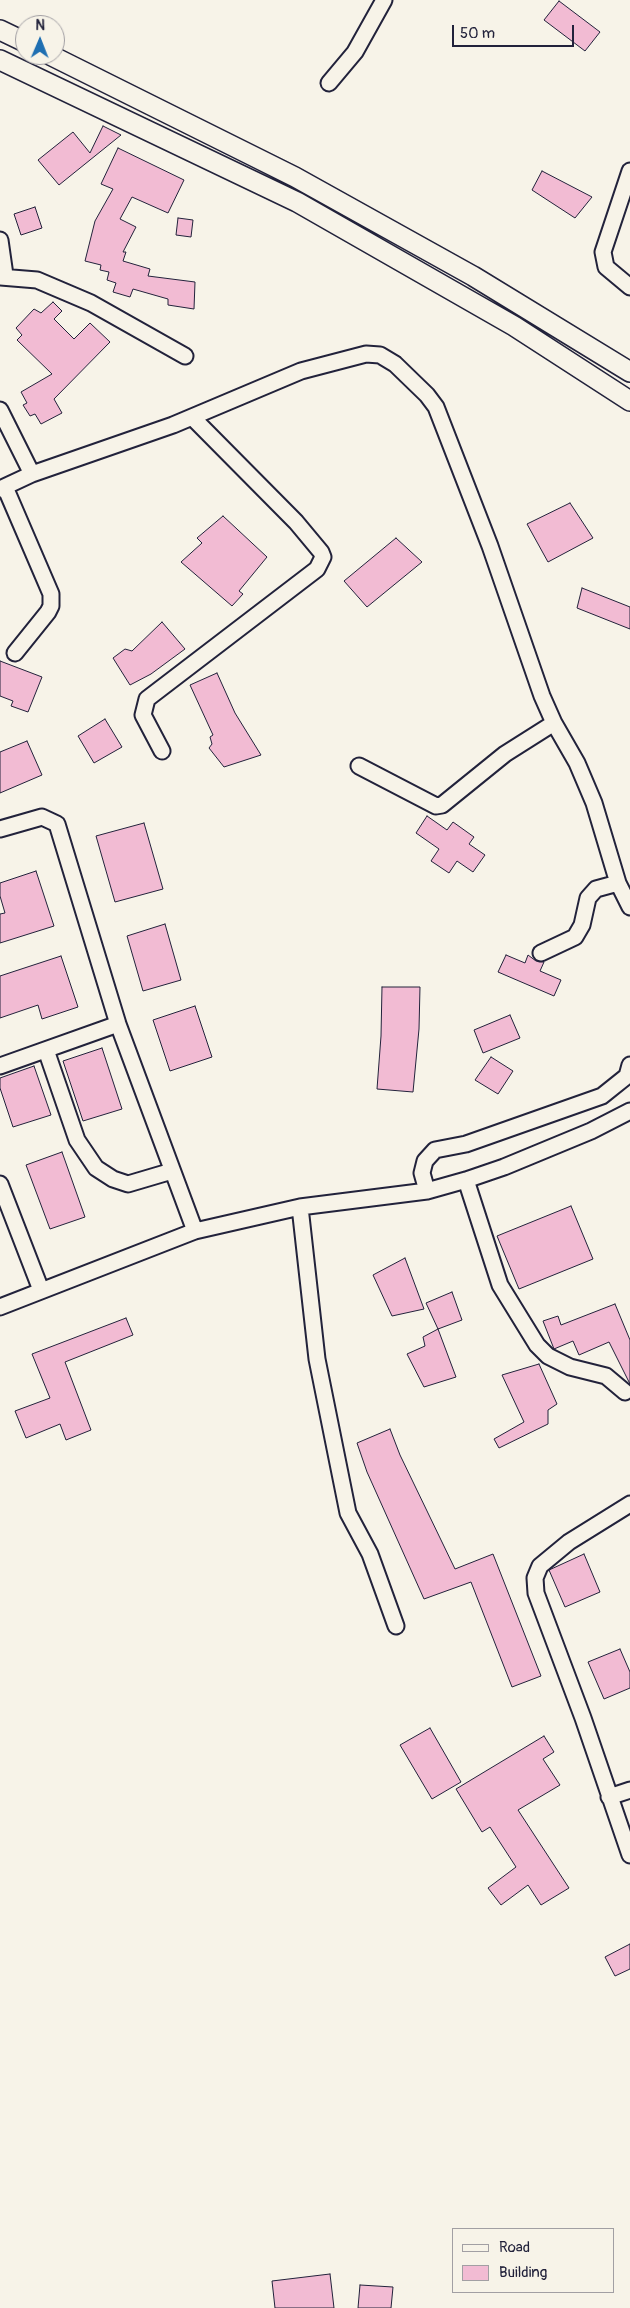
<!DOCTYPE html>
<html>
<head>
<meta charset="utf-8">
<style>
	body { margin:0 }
	#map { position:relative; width:630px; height:2308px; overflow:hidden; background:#f7f3e8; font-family:Pangolin,sans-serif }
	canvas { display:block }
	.legend { position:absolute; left:452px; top:2228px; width:162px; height:65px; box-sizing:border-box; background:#f7f3e8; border:1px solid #a29fa3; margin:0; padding:6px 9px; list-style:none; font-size:15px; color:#22223b }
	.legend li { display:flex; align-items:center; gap:10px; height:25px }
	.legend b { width:25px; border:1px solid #a29fa3 }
	.north { position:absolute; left:15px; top:15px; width:50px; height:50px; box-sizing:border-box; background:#f7f3e8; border:1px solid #a29fa3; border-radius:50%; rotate:1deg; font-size:14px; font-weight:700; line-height:20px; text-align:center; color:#22223b }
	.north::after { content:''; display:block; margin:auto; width:18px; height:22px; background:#1f6fb2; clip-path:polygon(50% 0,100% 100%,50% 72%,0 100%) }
	.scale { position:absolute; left:452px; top:25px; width:122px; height:22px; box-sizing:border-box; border:2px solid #22223b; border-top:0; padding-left:6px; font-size:15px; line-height:18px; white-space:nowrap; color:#22223b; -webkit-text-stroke:4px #f7f3e8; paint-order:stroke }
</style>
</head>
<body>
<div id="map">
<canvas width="630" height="2308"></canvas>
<ul class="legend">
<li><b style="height:6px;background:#f7f3e8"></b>Road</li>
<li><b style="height:14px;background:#f2bbd3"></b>Building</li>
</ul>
<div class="north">N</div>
<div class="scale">50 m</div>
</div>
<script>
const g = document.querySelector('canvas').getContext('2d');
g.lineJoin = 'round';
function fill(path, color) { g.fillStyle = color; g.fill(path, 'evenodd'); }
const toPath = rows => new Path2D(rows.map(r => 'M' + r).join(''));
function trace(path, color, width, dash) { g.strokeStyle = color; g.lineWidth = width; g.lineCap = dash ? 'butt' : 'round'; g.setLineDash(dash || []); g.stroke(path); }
const building = toPath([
	[559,1,600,32,585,51,544,20,559,1],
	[103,126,121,135,59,185,38,160,73,132,90,153,103,126],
	[118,148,184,180,168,213,132,197,120,219,136,227,123,252,126,252,123,261,150,269,148,276,195,282,194,309,168,305,168,299,133,289,130,297,113,292,116,283,107,280,109,272,100,270,101,265,85,261,95,221,113,189,101,184,118,148],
	[542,171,592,197,575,218,532,190,542,171],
	[35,207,42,228,21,235,14,214,35,207],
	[178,218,193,220,191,237,176,235,178,218],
	[53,302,62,311,54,319,74,339,90,323,110,342,54,399,62,413,41,424,35,414,30,416,23,405,27,403,21,392,52,374,17,340,22,335,16,328,34,309,41,313,53,302],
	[570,503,593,538,548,562,527,524,570,503],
	[223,516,267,557,239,591,243,594,232,606,181,562,202,543,197,538,223,516],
	[396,538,422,562,367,607,344,581,396,538],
	[582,588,630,607,630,629,577,608,582,588],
	[162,622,185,649,151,674,130,685,113,658,125,649,132,651,162,622],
	[0,661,42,677,28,712,11,706,13,701,0,696,0,661],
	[217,673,235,713,261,755,224,767,209,748,212,744,210,737,213,735,190,685,217,673],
	[105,719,122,747,94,763,78,736,105,719],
	[27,741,42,775,0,793,0,752,27,741],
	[427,816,447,830,453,822,474,837,469,844,485,855,473,872,457,861,449,873,431,861,439,849,416,833,427,816],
	[144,823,163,889,115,902,96,836,144,823],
	[36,871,54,926,0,943,0,914,5,913,0,896,0,883,36,871],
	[165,924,181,980,143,991,127,936,165,924],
	[506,955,525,963,528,955,536,961,544,962,540,971,561,980,554,996,498,972,506,955],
	[61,956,78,1007,42,1019,38,1005,0,1018,0,976,61,956],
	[382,987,420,987,419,1029,413,1092,377,1089,381,1036,382,987],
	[195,1006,212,1057,170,1071,153,1020,195,1006],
	[510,1015,520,1038,483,1053,474,1030,510,1015],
	[102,1048,122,1109,83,1121,63,1061,102,1048],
	[491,1057,513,1071,498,1094,475,1080,491,1057],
	[34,1066,51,1115,13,1127,0,1088,0,1078,34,1066],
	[62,1152,85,1217,50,1229,26,1165,62,1152],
	[571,1206,593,1259,519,1289,497,1236,571,1206],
	[405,1258,424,1309,392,1316,373,1275,405,1258],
	[452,1292,462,1320,438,1329,426,1303,452,1292],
	[615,1304,630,1340,630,1384,609,1342,579,1355,573,1341,554,1349,543,1321,558,1316,561,1325,615,1304],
	[126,1318,133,1335,65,1362,91,1430,66,1440,60,1424,26,1438,15,1411,50,1398,32,1354,126,1318],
	[438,1329,456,1377,424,1387,407,1354,425,1346,423,1337,438,1329],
	[539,1364,557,1404,548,1410,548,1424,499,1448,494,1439,524,1422,502,1375,539,1364],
	[390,1429,400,1455,455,1569,493,1554,541,1676,512,1687,471,1582,424,1599,367,1472,357,1443,390,1429],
	[584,1554,600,1592,565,1607,549,1570,584,1554],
	[620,1649,630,1672,630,1688,604,1699,588,1662,620,1649],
	[430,1728,461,1782,432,1799,400,1745,430,1728],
	[544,1736,554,1752,543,1759,560,1785,518,1810,569,1888,541,1905,528,1885,501,1905,488,1888,516,1867,490,1827,482,1832,456,1789,544,1736],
	[630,1944,630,1969,615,1976,605,1957,630,1944],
	[330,2274,334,2308,275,2308,272,2281,330,2274],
	[360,2285,393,2287,391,2308,358,2308,360,2285]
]);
fill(building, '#f2bbd3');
trace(building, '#22223b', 1);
const minor = toPath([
	[329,83,355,52,384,0],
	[630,171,603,252,606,267,630,287],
	[0,240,5,275],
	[0,277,37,280,91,303,185,356],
	[0,410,32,474,0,489],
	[32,474,173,425,301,371,366,354,380,355,395,364,427,395,436,407,490,546,542,696,554,723,577,763,594,803,618,883,630,907],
	[5,487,51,594,51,606,48,612,15,653],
	[162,751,143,715,147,699,317,569,323,557,321,552,296,522,192,417],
	[359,766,436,806,442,805,505,754,554,723],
	[0,829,42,817,57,824,118,1024,195,1231],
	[541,953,575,937,582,925,588,898,596,889,618,883],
	[46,1050,77,1140,96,1168,113,1179,128,1184,172,1171],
	[0,1066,118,1024],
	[466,1180,500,1285,537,1345,548,1356,570,1367,606,1376,625,1392],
	[0,1184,41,1290],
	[427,1191,422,1173,425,1161,435,1150,466,1144,602,1096,627,1076,630,1065],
	[300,1207,317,1359,348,1513,370,1554,396,1626],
	[0,1307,195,1231,300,1207,427,1191,466,1180,504,1167,591,1131,630,1111],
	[630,1504,569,1542,540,1566,535,1578,536,1593,583,1718,630,1855],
	[609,1797,630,1790]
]);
const tertiary = toPath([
	[0,30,25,42],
	[50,55,295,177,473,276,630,372],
	[0,60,297,202,514,326,630,401]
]);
trace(minor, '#22223b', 19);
trace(tertiary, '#22223b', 22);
trace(minor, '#f7f3e8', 15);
trace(tertiary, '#f7f3e8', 19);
</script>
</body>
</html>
